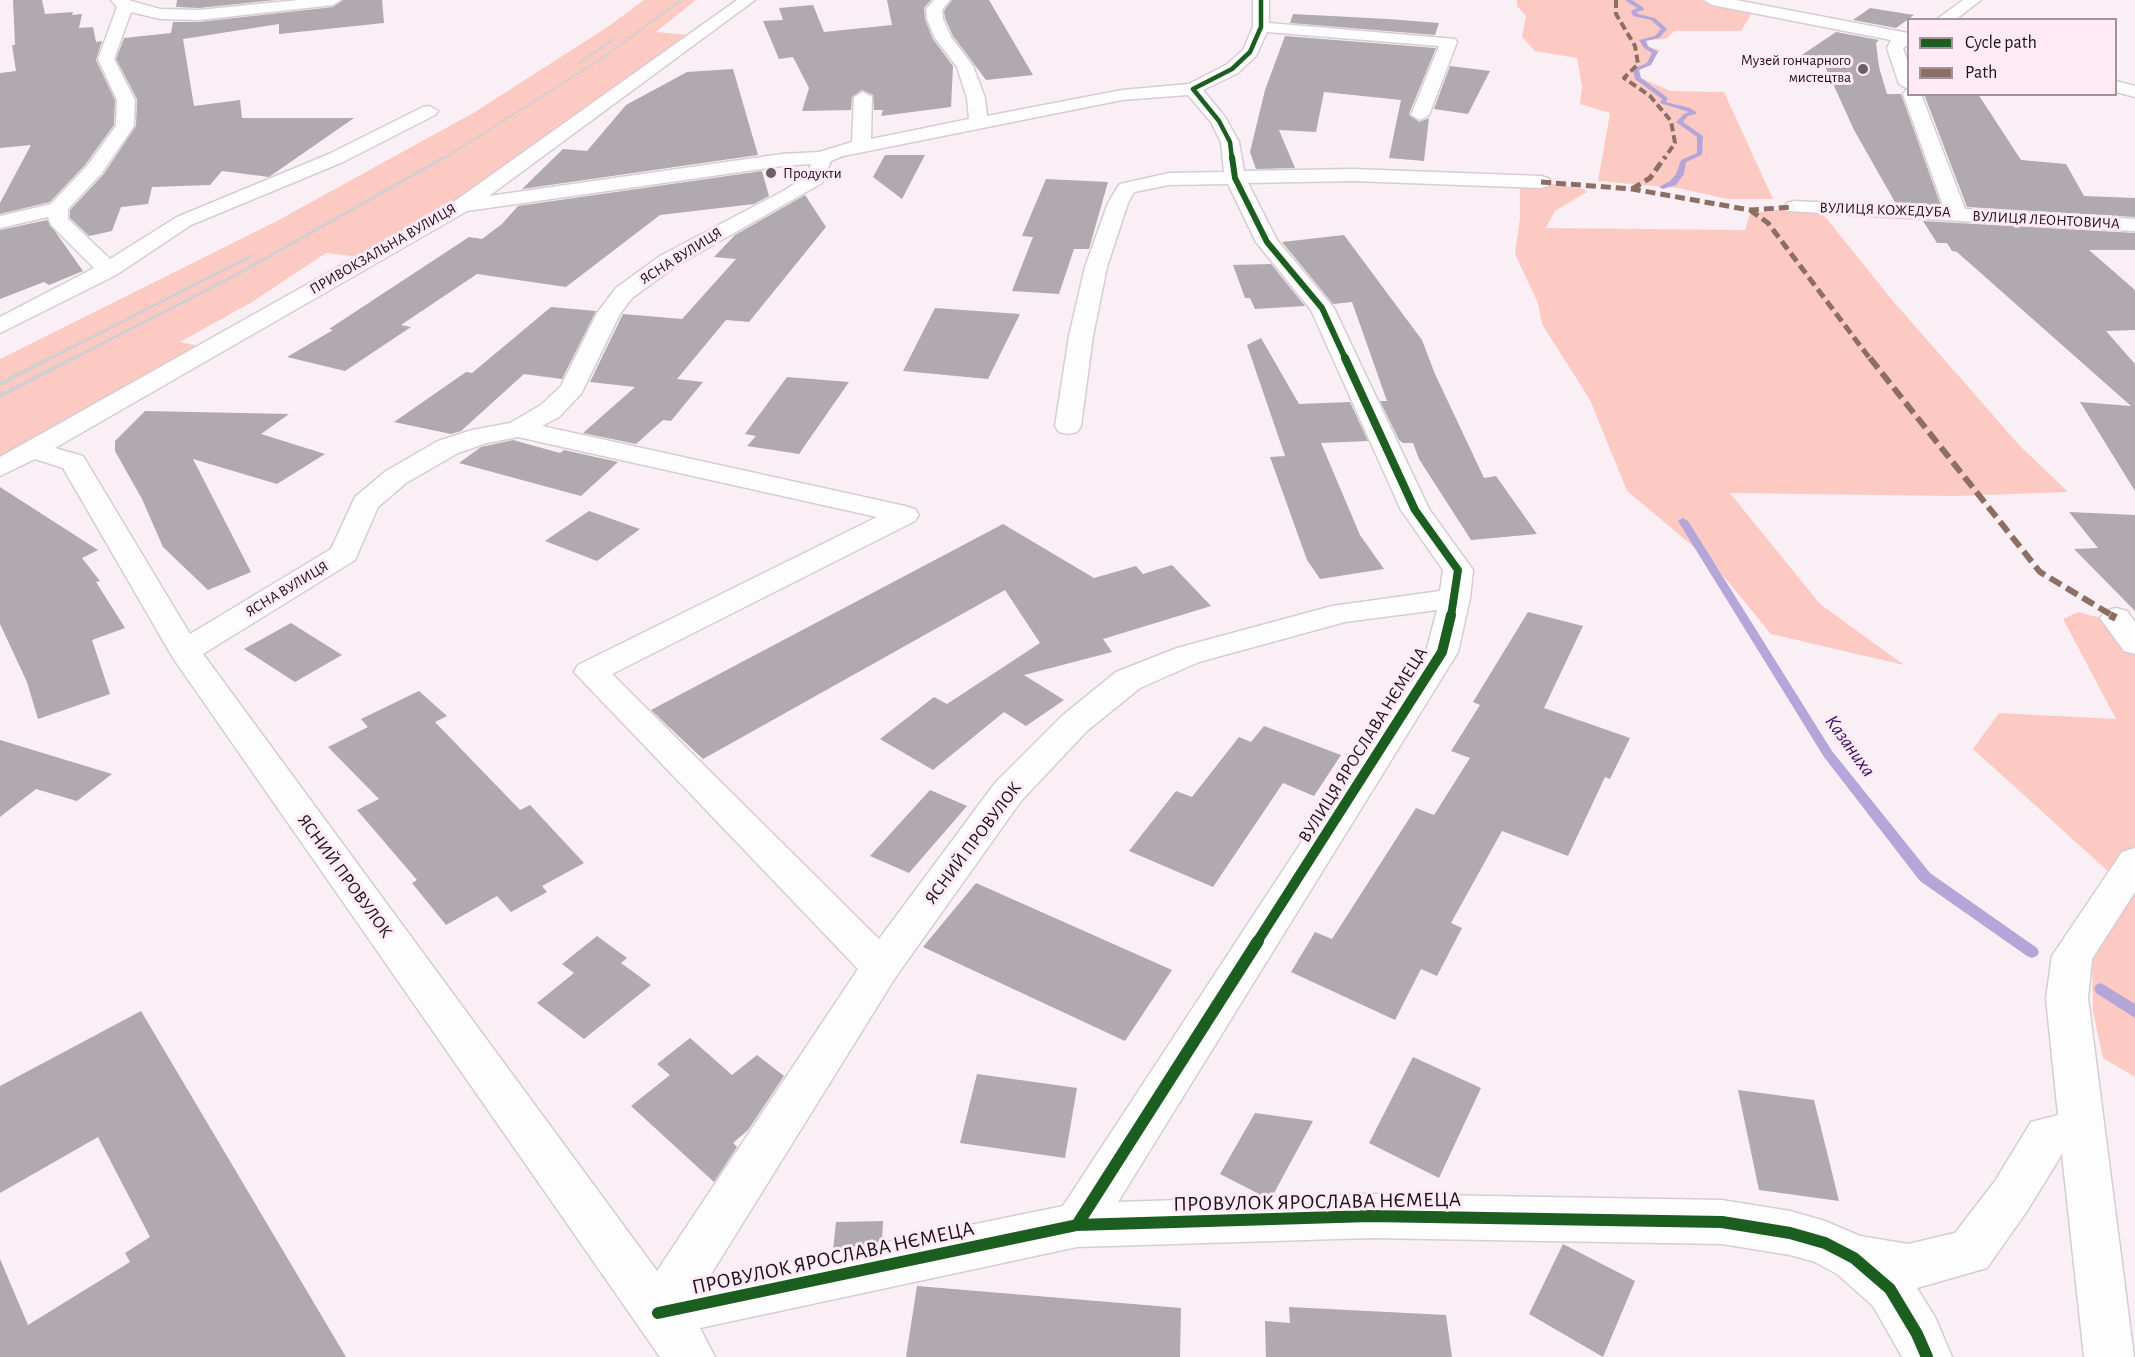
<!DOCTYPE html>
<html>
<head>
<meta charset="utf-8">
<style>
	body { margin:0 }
	#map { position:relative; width:2135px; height:1357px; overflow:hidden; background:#faeff5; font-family:"Alegreya Sans",sans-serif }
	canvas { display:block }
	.legend { position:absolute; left:1907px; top:18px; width:210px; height:78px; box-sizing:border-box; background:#ffeaf5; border:2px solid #a3949c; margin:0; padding:8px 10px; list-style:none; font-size:18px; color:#191216 }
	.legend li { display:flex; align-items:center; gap:12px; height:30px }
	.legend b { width:30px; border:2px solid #a3949c }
</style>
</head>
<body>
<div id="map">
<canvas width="2135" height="1357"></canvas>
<ul class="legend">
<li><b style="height:8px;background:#1b5e20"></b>Cycle path</li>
<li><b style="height:8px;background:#8d6e63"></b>Path</li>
</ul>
</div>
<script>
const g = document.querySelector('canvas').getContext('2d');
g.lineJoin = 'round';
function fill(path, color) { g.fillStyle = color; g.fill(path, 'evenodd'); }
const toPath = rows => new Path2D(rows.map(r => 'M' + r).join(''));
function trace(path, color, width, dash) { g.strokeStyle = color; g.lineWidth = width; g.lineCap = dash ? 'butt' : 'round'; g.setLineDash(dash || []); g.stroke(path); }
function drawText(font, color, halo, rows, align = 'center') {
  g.font = font + ' "Alegreya Sans",sans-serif'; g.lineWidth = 6; g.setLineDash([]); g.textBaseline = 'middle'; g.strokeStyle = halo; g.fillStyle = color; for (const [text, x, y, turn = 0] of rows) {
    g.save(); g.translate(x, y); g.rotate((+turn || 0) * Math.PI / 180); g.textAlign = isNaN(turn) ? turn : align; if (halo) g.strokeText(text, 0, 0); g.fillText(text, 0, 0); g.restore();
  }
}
fill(toPath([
	[644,0,696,0,656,32,700,36,523,163,368,258,326,253,252,302,180,342,209,348,0,468,0,359,275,222,475,112,609,26],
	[1517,0,1712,0,1755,8,1741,31,1674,31,1666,39,1646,40,1647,47,1660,50,1647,66,1637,69,1641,78,1670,91,1724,92,1773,199,1727,199,1678,188,1598,181,1610,113,1580,104,1582,86,1577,58,1535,51,1522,37,1526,16,1517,6],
	[1520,181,1541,182,1583,189,1587,192,1555,211,1546,228,1745,230,1750,214,1794,207,1818,208,1893,301,2020,446,2068,492,1956,496,1730,493,1820,604,1904,665,1771,634,1712,562,1627,491,1590,400,1542,324,1538,303,1515,254,1520,218],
	[2078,612,2112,621,2135,650,2135,1077,2103,1058,2093,1012,2092,954,2121,883,1973,749,1999,713,2116,719,2063,619]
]), '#fdcac3');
fill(toPath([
	[1625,0,1632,0,1644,8,1644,10,1637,12,1638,14,1655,18,1667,29,1659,38,1646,41,1648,46,1658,52,1651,65,1639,70,1641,78,1668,98,1666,102,1690,108,1696,112,1696,114,1688,116,1683,122,1703,136,1702,155,1686,162,1684,174,1676,185,1663,189,1659,187,1670,181,1676,174,1681,160,1697,153,1697,137,1676,122,1684,114,1689,112,1660,103,1662,99,1635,79,1633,69,1647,63,1652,53,1644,48,1639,40,1655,36,1661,29,1651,20,1633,16,1631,11,1637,8,1625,0],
	[1683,518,1688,521,1832,751,1930,873,2037,948,2039,952,2037,956,2032,958,2027,956,1920,881,1824,757,1678,521,1683,518],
	[2101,983,2135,1004,2135,1018,2096,993,2094,989,2096,985,2101,983]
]), '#b5a6d9');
fill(toPath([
	[13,0,42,0,45,14,73,12,72,15,82,14,79,28,93,27,96,42,102,41,96,60,115,100,114,125,85,165,50,202,0,214,0,203,31,145,0,148,0,73,16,71,12,45,15,45],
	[177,0,276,0,199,8,176,7],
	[343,0,382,0,384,23,279,34,279,24,183,39,194,106,240,100,242,118,354,118,269,177,222,171,210,185,152,187,148,204,121,207,112,231,89,236,70,218,70,210,103,175,136,126,137,99,116,59,124,38,171,33,173,22,199,22,333,7],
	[887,0,931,0,924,8,925,19,933,39,953,66,951,107,881,116,883,110,874,110,873,95,862,90,852,97,851,110,802,111,809,88,793,57,779,59,763,21,783,20,779,8,813,5,824,32,892,25],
	[952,0,989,0,1033,75,986,80,953,36,945,18,944,11],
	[1870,8,1914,15,1896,28,1853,20],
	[1293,14,1388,19,1439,23,1435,35,1290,23],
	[1836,32,1879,40,1876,43,1879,67,1887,94,1901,94,1941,206,1896,204,1854,130,1825,66,1790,63],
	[1285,36,1436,48,1409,114,1419,122,1429,118,1424,161,1389,158,1401,100,1324,92,1316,132,1279,130,1295,168,1256,169,1250,152,1265,90],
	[1450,66,1490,71,1468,114,1434,109],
	[733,69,758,155,522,189,563,149,587,151,626,105,687,72],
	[1924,94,1978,94,2021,160,2066,164,2084,196,2135,198,2135,217,1967,207],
	[885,155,925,155,902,199,873,177],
	[762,171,769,196,754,204,660,215,566,287,477,274,401,325,411,327,345,371,287,357,333,330,329,329,469,237,482,239,502,224,518,206],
	[1046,179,1108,182,1089,249,1074,249,1059,294,1012,291,1033,237,1022,236],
	[805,195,826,227,749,322,726,320,677,379,703,382,671,421,663,420,636,444,583,433,635,387,590,382,623,314,682,319,736,259,714,257,735,235],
	[47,220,83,271,49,285,44,282,0,299,0,230],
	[1923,221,2135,233,2135,250,2089,250,2135,290,2135,330,2106,331,2135,364,2135,491,2080,402,2131,406,1957,252,1952,251,1947,243,1937,243],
	[1344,235,1422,340,1435,374,1484,478,1496,476,1537,534,1471,540,1419,459,1413,443,1403,443,1399,440,1380,401,1387,401,1352,302,1333,304,1282,242],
	[1271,264,1305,306,1255,309,1250,298,1245,298,1233,265],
	[551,307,596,311,562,379,524,374,461,431,451,434,394,422,466,372,472,373],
	[935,308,1020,314,988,379,903,371],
	[1261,338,1299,404,1350,402,1368,441,1321,443,1360,535,1384,569,1320,579,1307,560,1270,457,1285,456,1247,345],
	[787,377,849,382,799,454,747,446,756,436,745,434],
	[145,411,289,414,261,434,325,454,277,484,193,459,251,572,208,590,163,547,142,499,115,451,115,441],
	[513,440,560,453,564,450,618,462,581,496,459,463,481,447],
	[0,487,98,550,82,558,100,581,96,582,125,628,92,640,110,694,38,719,27,682,0,624],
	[589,511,640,529,597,561,545,541],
	[2069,512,2135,515,2135,611,2074,549,2098,548],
	[1003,524,1094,578,1136,566,1143,574,1172,565,1211,606,1103,639,1112,652,1024,675,1064,700,1026,726,1004,712,933,770,880,739,934,697,947,704,1040,643,1005,590,703,759,651,710],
	[1528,612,1583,626,1544,708,1630,738,1610,779,1605,777,1568,856,1502,831,1451,923,1462,928,1437,976,1421,969,1395,1020,1291,972,1315,932,1332,939,1416,808,1434,815,1470,758,1451,751,1480,705,1473,702],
	[291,623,342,655,295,682,244,649],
	[419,691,447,716,435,722,520,810,530,805,584,863,542,886,547,892,511,912,497,896,446,925,412,883,417,880,357,810,379,799,328,747,368,727,361,719],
	[1264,726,1341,755,1314,796,1283,783,1213,887,1129,851,1176,791,1192,797,1239,737,1251,742],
	[0,740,112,774,77,801,36,789,0,817],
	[930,790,967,806,909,873,870,856],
	[976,883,1172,970,1125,1041,923,947],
	[597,936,627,958,621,963,651,985,584,1039,537,1003,574,973,562,964],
	[141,1011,346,1357,0,1357,0,1259,28,1325,130,1262,125,1253,150,1237,98,1137,0,1193,0,1086],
	[690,1038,732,1075,757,1055,784,1076,748,1130,733,1143,737,1147,714,1182,631,1106,670,1075,657,1064],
	[1413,1057,1481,1088,1439,1178,1369,1143],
	[977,1074,1077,1088,1065,1158,960,1143],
	[1738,1090,1814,1100,1839,1201,1759,1190],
	[1255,1113,1313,1121,1273,1195,1261,1195,1220,1174],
	[883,1221,882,1241,833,1251,836,1222],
	[1563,1244,1635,1281,1603,1357,1529,1314],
	[917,1286,1181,1308,1180,1357,906,1357],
	[1289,1307,1446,1315,1452,1357,1266,1357,1265,1321,1290,1323]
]), '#b0a9af');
const minor = toPath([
	[111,0,128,0,160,9,199,10,298,0,341,0,333,5,199,20,160,19,131,12,114,59,135,100,134,126,101,174,68,209,68,219,110,259,177,217,329,154,423,107,429,106,438,111,435,115,343,162,191,225,116,275,0,333,0,317,94,268,51,225,48,217,0,228,0,216,51,204,87,166,116,126,117,100,98,59,117,7,111,0],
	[737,0,755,0,489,196,782,154,819,152,852,142,854,97,863,92,872,97,871,139,969,119,967,98,957,67,935,38,927,19,926,9,934,0,950,0,942,10,943,19,951,37,973,66,985,98,987,116,1122,90,1189,84,1226,65,1243,50,1253,27,1253,0,1269,0,1269,23,1455,39,1457,42,1429,115,1420,120,1411,115,1439,46,1267,32,1256,56,1238,73,1203,90,1225,117,1239,142,1244,171,1353,169,1541,176,1548,178,1551,182,1548,186,1541,188,1353,181,1248,183,1277,240,1334,308,1429,509,1473,570,1470,598,1458,652,1118,1202,1370,1194,1722,1200,1790,1211,1825,1221,1860,1236,1908,1244,1955,1233,1995,1181,2031,1122,2058,1115,2046,998,2052,956,2122,852,2135,848,2135,892,2092,959,2088,998,2134,1357,2084,1357,2062,1154,2027,1211,1987,1268,1917,1288,1935,1317,1952,1357,1902,1357,1873,1306,1837,1274,1815,1262,1790,1255,1722,1244,1370,1238,1077,1247,700,1328,715,1357,660,1357,173,658,63,468,35,459,0,476,0,457,452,203,737,0],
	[1188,95,1211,122,1221,142,1224,172,1169,173,1120,184,1117,188,1108,203,1085,267,1069,336,1055,426,1059,432,1068,434,1077,432,1081,426,1093,336,1107,267,1128,203,1134,192,1169,185,1228,184,1256,242,1311,310,1401,510,1443,570,1440,591,1332,606,1177,648,1116,672,1063,715,995,783,879,939,612,674,915,521,919,515,915,509,905,506,542,426,559,417,581,394,620,314,632,298,676,266,822,183,831,161,843,156,1122,100,1188,95],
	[811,164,806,176,785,190,660,256,616,288,597,313,561,386,541,405,510,423,472,430,438,441,386,471,355,497,331,549,190,634,83,456,55,448,467,211,782,166,811,164],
	[518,437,877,517,578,665,574,672,858,969,657,1271,203,654,355,560,378,507,406,483,458,453,487,443,518,437],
	[1437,610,1426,652,1063,1206,708,1279,895,978,1021,801,1087,731,1140,688,1199,662,1345,622,1437,610],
	[1704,0,1736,0,1908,33,1908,45,1903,48,1908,62,1908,89,1899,84,1887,48,1891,40,1712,5,1704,0],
	[1963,0,1981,0,1955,20,1936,20,1963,0],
	[2116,81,2135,86,2135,97,2116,92,2116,81],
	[1906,90,1908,90,1908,94,1921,94,1965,209,2135,219,2135,231,1787,211,1784,207,1787,203,1794,201,1944,208,1903,94,1906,90],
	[2116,608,2127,611,2135,622,2135,654,2124,651,2100,618,2105,611,2116,608]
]);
trace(minor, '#d6cdd1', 3);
fill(minor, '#fefdfe');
trace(toPath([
	[579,63,614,39],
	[443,159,601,59,681,0]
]), '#d1cfd0', 2);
trace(toPath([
	[47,360,251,256],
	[70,360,236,275,445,157]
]), '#d1cfd0', 3);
trace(toPath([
	[0,384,50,358],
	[0,396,73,358]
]), '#d1cfd0', 4);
trace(toPath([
	[1616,0,1616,14,1635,46,1638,64,1624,78,1650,96,1671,121,1675,143,1664,159]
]), '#8d6e63', 4, [8, 4]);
trace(toPath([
	[1541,182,1632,189,1750,210,1794,207],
	[1632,189,1650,178,1665,157],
	[1750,210,1768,223,1871,360]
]), '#8d6e63', 5, [10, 5]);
trace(toPath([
	[1870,358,2040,572,2113,616]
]), '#8d6e63', 6, [13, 6]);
trace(toPath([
	[2110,615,2116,618]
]), '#8d6e63', 8, [16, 8]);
trace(toPath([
	[1232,159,1230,142,1219,121,1193,89,1232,69,1250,52,1261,27,1261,0]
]), '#1b5e20', 4.5);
trace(toPath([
	[1232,157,1235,178,1267,242,1322,308,1346,360]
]), '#1b5e20', 6);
trace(toPath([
	[1345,358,1415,510,1458,570,1451,616]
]), '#1b5e20', 8);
trace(toPath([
	[1257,942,1442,652,1451,615]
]), '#1b5e20', 10);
trace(toPath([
	[1077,1225,1258,941],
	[658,1313,1077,1225,1370,1216,1722,1222,1790,1233,1825,1243,1854,1258,1890,1289,1917,1334,1927,1357]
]), '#1b5e20', 12);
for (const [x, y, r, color] of [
	[1863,69,6,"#685f64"],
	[771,173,6,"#685f64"]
]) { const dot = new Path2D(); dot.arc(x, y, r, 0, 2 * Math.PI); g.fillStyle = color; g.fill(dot); trace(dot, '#ffeaf5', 2); }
drawText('15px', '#191216', '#ffeaf5', [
	["Музей гончарного",1851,60],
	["мистецтва",1851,77],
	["Продукти",783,173,"left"]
], 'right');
drawText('15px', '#191216', '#ffeaf5', [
	["ВУЛИЦЯ КОЖЕДУБА",1885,210,2],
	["ВУЛИЦЯ ЛЕОНТОВИЧА",2046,220,3],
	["ПРИВОКЗАЛЬНА ВУЛИЦЯ",383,249,-30],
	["ЯСНА ВУЛИЦЯ",681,256,-32],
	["ЯСНА ВУЛИЦЯ",287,589,-31]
]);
drawText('18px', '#191216', '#ffeaf5', [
	["ВУЛИЦЯ ЯРОСЛАВА НЄМЕЦА",1363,745,-58],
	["ЯСНИЙ ПРОВУЛОК",973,843,-53],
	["ЯСНИЙ ПРОВУЛОК",345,876,54]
]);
drawText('italic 20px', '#310e62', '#ffeaf5', [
	["Казаниха",1850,746,54]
]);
drawText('21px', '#191216', '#ffeaf5', [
	["ПРОВУЛОК ЯРОСЛАВА НЄМЕЦА",1317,1202,-1],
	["ПРОВУЛОК ЯРОСЛАВА НЄМЕЦА",833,1258,-12]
]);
</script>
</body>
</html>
